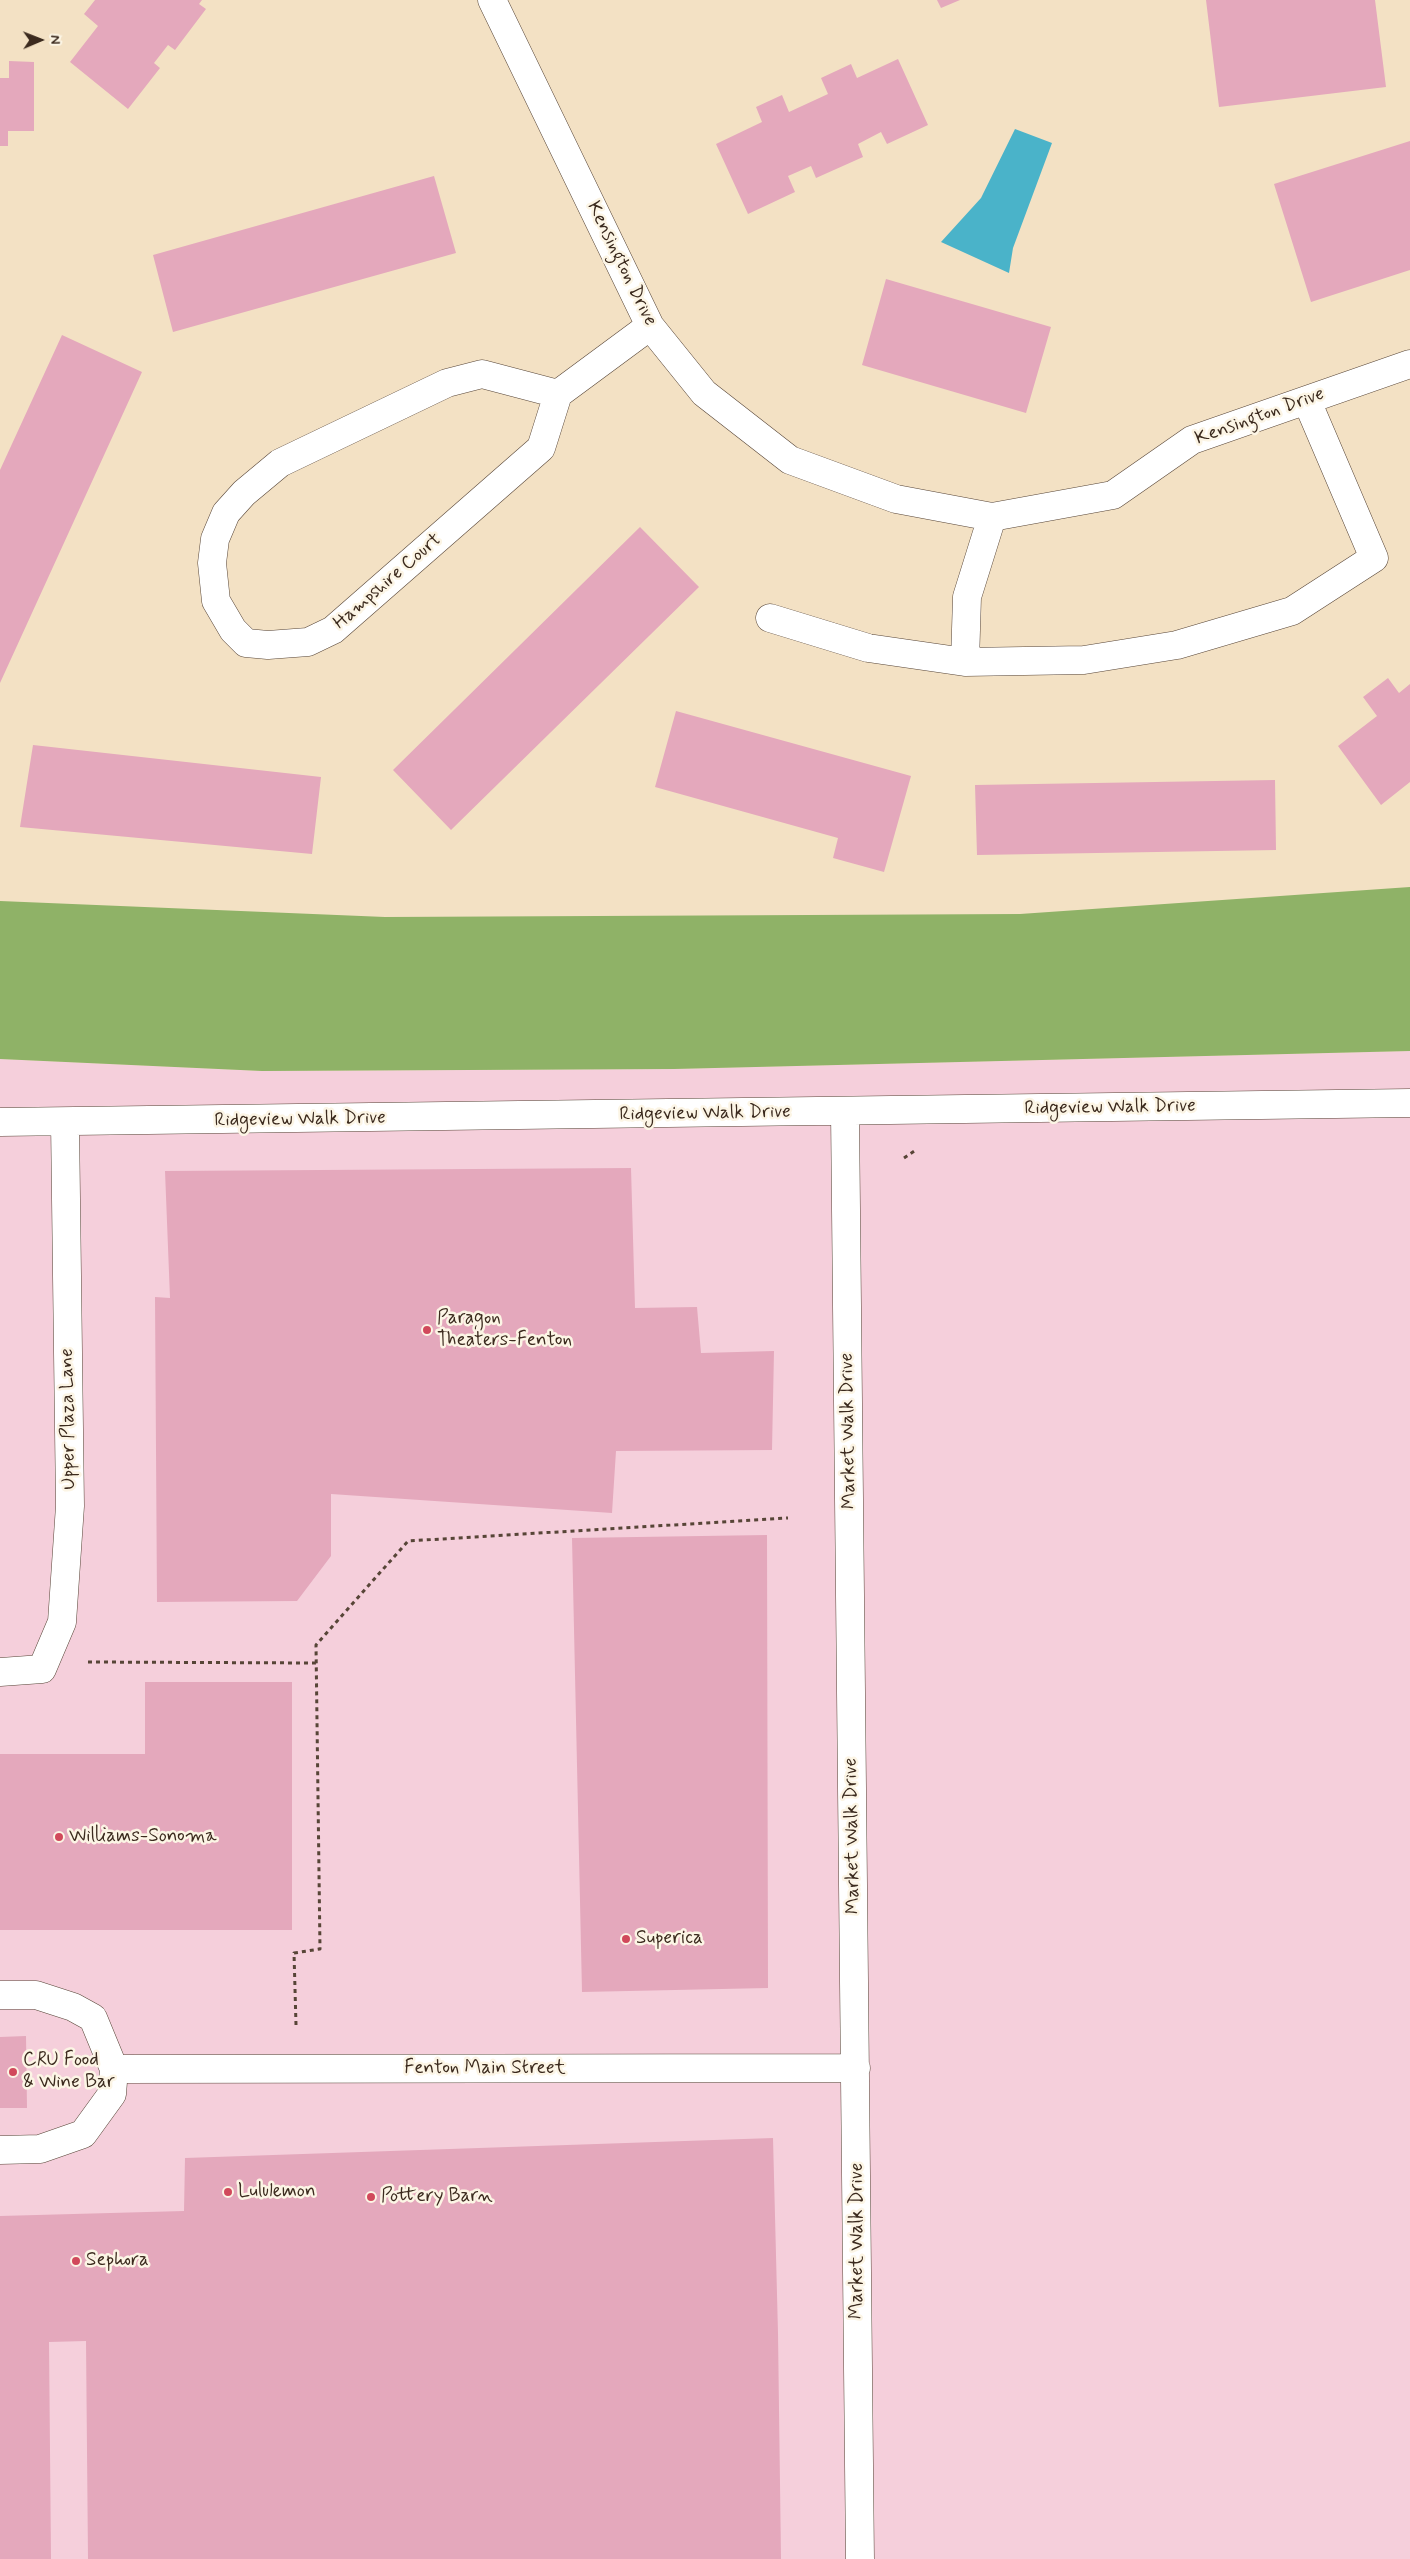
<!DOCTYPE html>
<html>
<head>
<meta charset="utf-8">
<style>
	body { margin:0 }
	#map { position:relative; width:1410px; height:2559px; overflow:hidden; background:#f3e1c4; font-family:Mynerve,sans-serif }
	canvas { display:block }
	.north { position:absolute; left:15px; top:15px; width:50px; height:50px; -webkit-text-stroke:4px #fcf5e5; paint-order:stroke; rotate:89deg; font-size:14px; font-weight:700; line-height:20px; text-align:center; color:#3b2a1e }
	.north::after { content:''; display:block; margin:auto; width:18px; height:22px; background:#3b2a1e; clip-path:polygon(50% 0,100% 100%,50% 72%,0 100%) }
</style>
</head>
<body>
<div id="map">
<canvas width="1410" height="2559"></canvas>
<div class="north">N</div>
</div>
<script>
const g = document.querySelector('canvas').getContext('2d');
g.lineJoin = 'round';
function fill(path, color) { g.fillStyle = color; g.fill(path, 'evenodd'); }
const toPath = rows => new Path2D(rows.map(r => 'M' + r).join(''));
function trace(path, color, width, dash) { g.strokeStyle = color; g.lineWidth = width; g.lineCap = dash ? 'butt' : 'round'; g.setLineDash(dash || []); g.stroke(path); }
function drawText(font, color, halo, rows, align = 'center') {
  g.font = font + ' Mynerve,sans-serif'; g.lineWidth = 5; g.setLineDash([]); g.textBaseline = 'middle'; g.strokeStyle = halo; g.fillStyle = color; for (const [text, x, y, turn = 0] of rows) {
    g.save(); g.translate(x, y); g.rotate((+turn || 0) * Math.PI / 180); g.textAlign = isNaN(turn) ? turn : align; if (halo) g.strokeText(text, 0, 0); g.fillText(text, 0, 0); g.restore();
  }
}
fill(toPath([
	[1410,1051,1410,2559,0,2559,0,1059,262,1071,674,1069]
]), '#f5cfdb');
fill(toPath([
	[1410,887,1410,1051,674,1069,262,1071,0,1059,0,901,385,917,1020,914]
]), '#8fb267');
fill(toPath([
	[1015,129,1052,143,1013,248,1009,273,941,242,981,198]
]), '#4ab3c9');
fill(toPath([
	[95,0,202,0,199,4,206,9,175,50,168,45,154,63,160,68,128,109,70,62,98,26,84,14],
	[937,0,960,0,941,8],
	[1206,0,1375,0,1386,87,1219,107],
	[898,59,928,125,887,144,881,132,858,144,863,157,816,178,811,166,788,176,795,192,748,214,716,144,762,122,756,107,782,95,789,112,828,94,821,78,851,64,857,78],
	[9,61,34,62,34,131,8,131,8,146,0,146,0,78,9,78],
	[1410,141,1410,270,1311,302,1274,184],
	[434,176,456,253,173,332,153,255],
	[886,279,1051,327,1026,413,862,365],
	[62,335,142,372,0,683,0,470],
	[640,527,699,587,451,830,393,770],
	[1388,678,1399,693,1410,684,1410,782,1381,805,1338,746,1377,716,1363,697],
	[676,711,911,776,884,872,833,858,838,838,655,787],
	[33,745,321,777,312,854,20,827],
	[1275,780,1276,850,977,855,975,785],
	[631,1168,635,1308,697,1307,701,1353,774,1351,772,1450,616,1451,612,1513,331,1494,331,1556,297,1601,157,1602,155,1297,170,1298,165,1171],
	[767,1535,768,1988,582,1992,572,1538],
	[145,1682,292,1682,292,1930,0,1930,0,1754,145,1754],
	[26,2036,27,2108,0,2108,0,2037],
	[773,2138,778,2333,781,2559,88,2559,86,2341,49,2342,51,2559,0,2559,0,2216,184,2211,185,2158]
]), '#e4a8bc');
const minor = toPath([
	[492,0,650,326,704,393,790,460,896,499,992,517,1113,495,1192,440,1410,364],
	[558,394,482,374,447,383,280,463,244,493,226,513,215,539,212,563,216,601,233,630,246,643,268,645,308,642,333,630,541,448,558,394,650,326],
	[770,618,868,648,965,662,967,597,992,517],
	[965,662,1084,660,1177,645,1292,611,1374,558,1307,401],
	[845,1113,860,2559],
	[0,1122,1410,1103],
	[0,1672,42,1669,62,1622,70,1506,65,1122],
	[0,1995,36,1995,73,2007,93,2018,114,2069,112,2094,83,2134,40,2149,0,2150],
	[114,2069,856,2068]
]);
trace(minor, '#574537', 29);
trace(toPath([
	[904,1158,916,1150],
	[88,1662,316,1663],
	[296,2025,294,1953,320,1949,316,1645,408,1541,788,1518]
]), '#574537', 3, [4, 4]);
trace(minor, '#fff', 28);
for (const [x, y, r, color] of [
	[427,1330,5,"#d1495b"],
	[59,1837,5,"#d1495b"],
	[626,1939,5,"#d1495b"],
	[13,2072,5,"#d1495b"],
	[228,2192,5,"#d1495b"],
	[371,2197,5,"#d1495b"],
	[76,2261,5,"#d1495b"]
]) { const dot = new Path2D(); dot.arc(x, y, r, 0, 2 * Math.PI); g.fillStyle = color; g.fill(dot); trace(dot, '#fcf5e5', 2); }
drawText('19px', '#3b2a1e', '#fcf5e5', [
	["Kensington Drive",621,264,64],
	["Kensington Drive",1260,417,-20],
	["Hampshire Court",388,582,-41],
	["Ridgeview Walk Drive",1110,1108,-1],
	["Ridgeview Walk Drive",705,1114,-1],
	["Ridgeview Walk Drive",300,1120,-1],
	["Upper Plaza Lane",69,1419,-91],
	["Market Walk Drive",849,1431,-91],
	["Market Walk Drive",853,1836,-91],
	["Fenton Main Street",485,2069],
	["Market Walk Drive",858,2241,-90]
]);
drawText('19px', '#3b2a1e', '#fcf5e5', [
	["Paragon",437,1319],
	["Theaters-Fenton",437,1341],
	["Williams-Sonoma",69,1837],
	["Superica",636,1939],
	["CRU Food",23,2061],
	["& Wine Bar",23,2083],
	["Lululemon",238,2192],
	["Pottery Barn",381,2197],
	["Sephora",86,2261]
], 'left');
</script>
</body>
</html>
